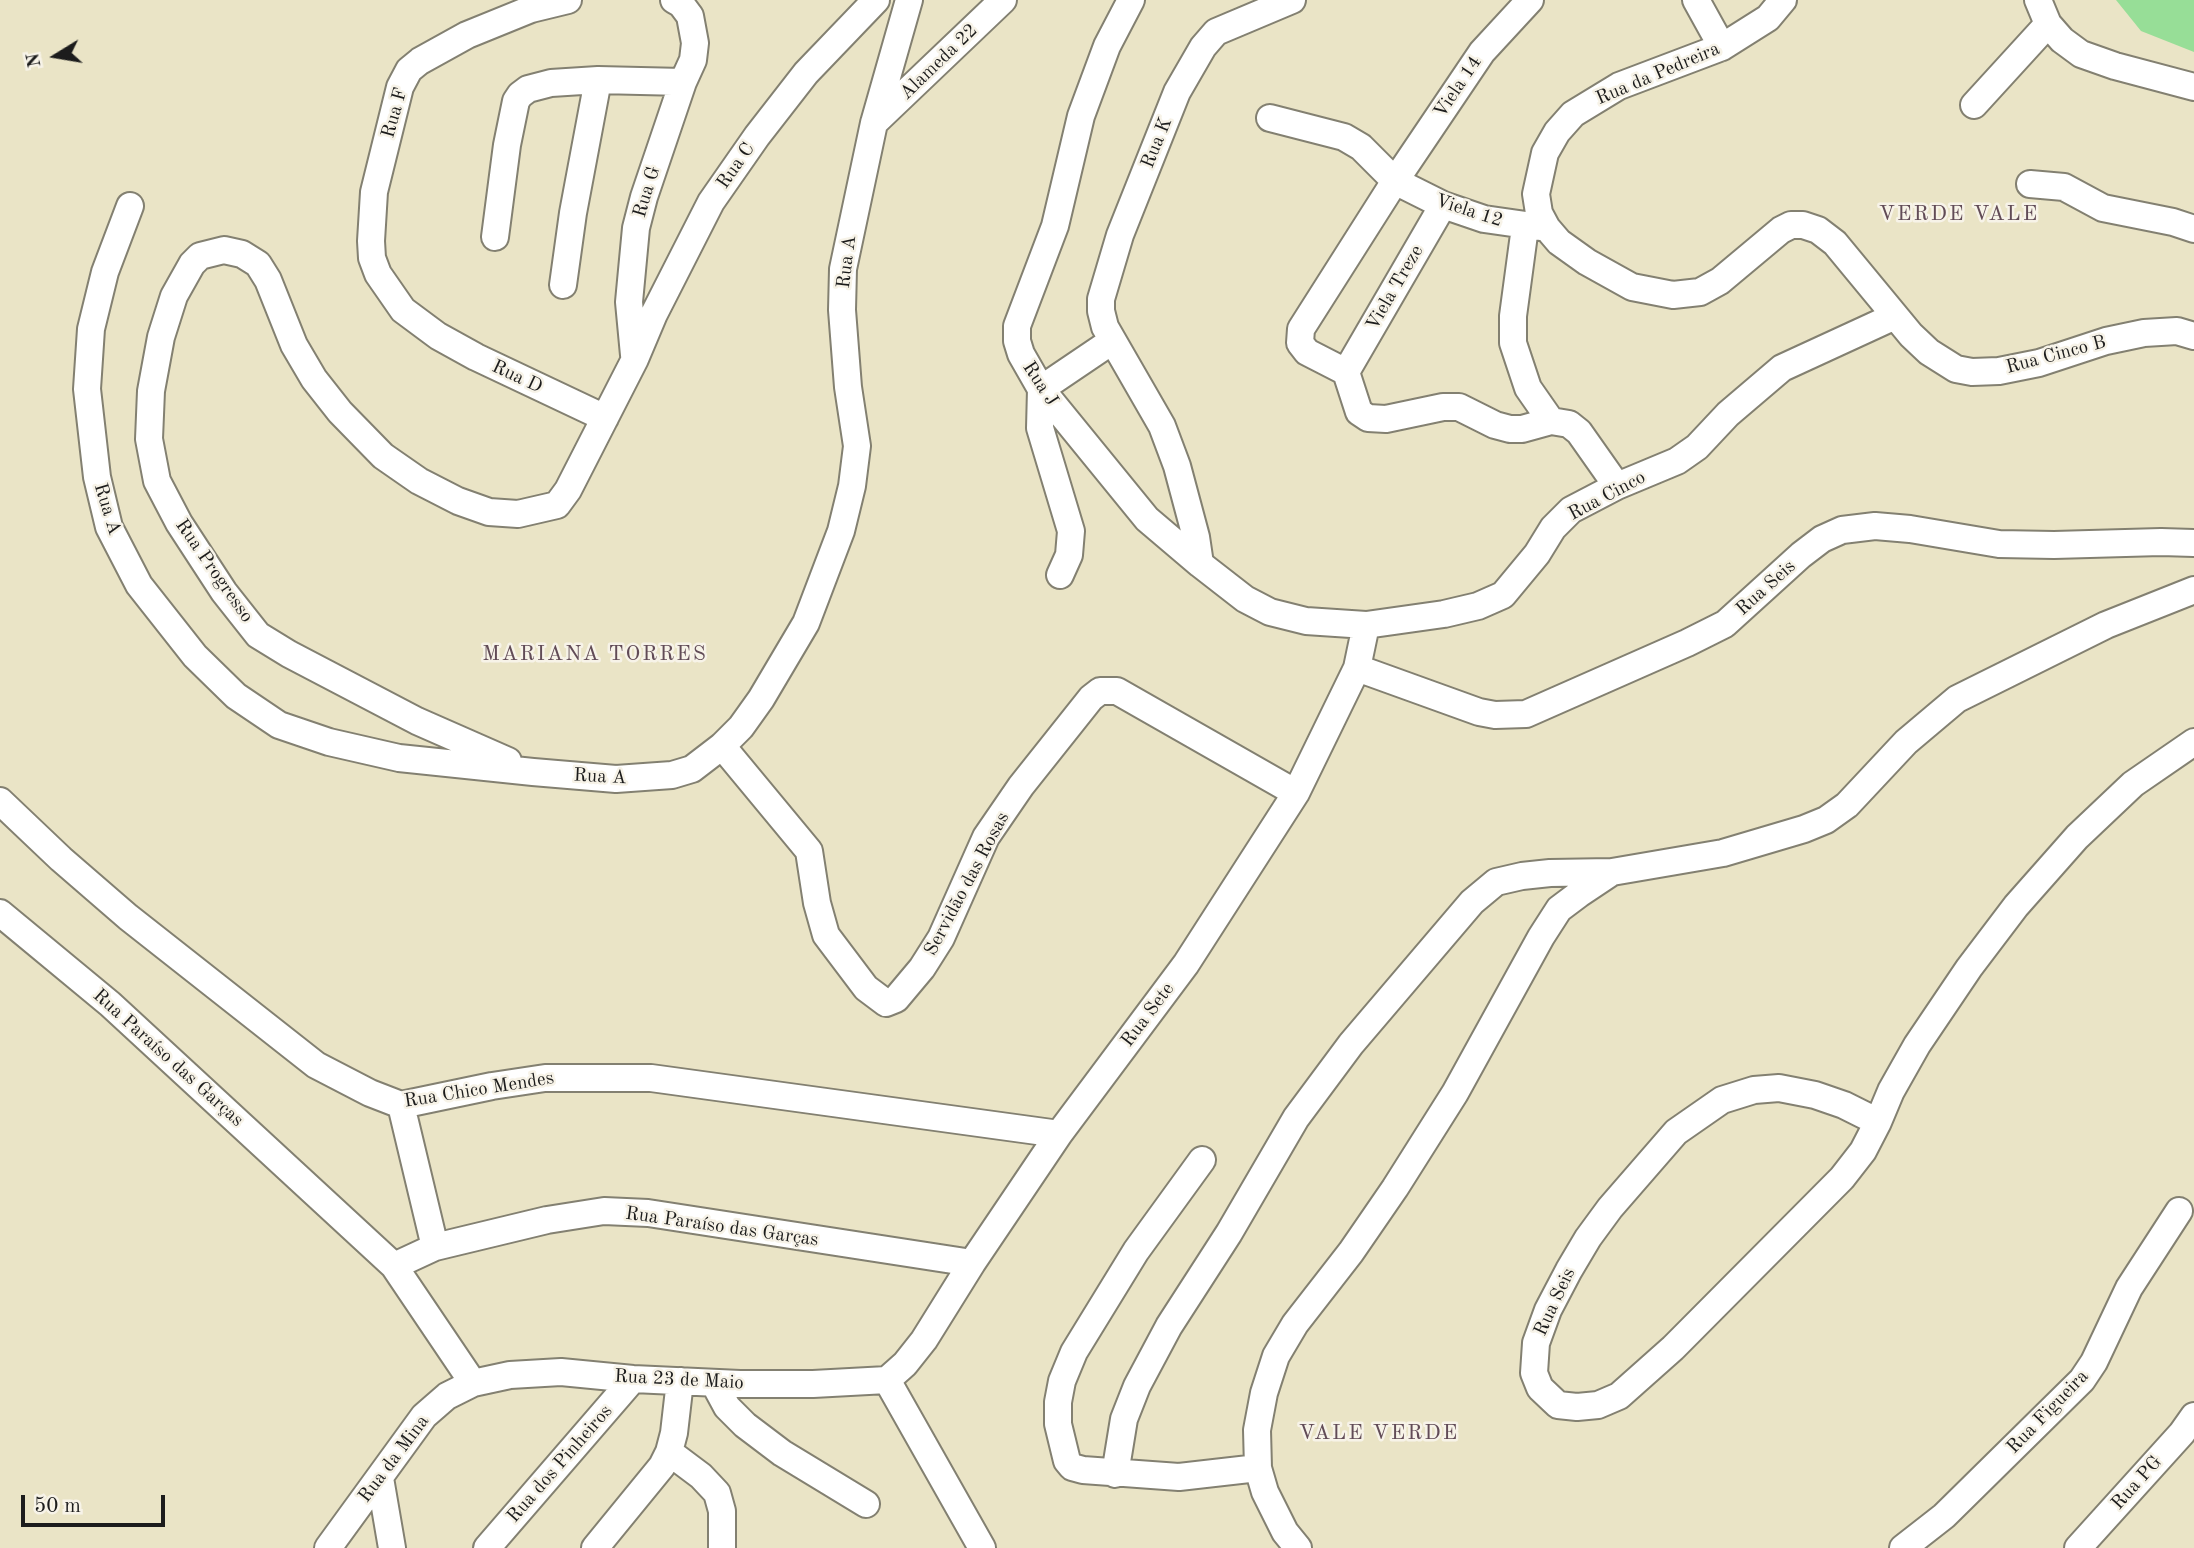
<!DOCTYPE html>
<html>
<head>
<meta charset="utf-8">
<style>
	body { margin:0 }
	#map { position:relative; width:2194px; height:1548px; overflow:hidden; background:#eae4c6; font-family:"Old Standard TT",serif }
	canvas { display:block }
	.north { position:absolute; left:21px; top:21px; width:70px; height:70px; -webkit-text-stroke:5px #f7f3e8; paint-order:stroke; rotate:259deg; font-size:19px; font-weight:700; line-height:28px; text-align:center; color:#1c1c1c }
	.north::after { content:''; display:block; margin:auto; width:24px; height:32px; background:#1c1c1c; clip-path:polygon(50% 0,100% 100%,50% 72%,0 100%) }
	.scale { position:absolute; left:21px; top:1495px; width:144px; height:32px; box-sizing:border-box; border:4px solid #1c1c1c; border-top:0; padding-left:9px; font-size:21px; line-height:24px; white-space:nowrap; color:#1c1c1c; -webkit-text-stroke:5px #f7f3e8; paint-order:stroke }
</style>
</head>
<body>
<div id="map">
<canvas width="2194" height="1548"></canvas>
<div class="north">N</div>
<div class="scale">50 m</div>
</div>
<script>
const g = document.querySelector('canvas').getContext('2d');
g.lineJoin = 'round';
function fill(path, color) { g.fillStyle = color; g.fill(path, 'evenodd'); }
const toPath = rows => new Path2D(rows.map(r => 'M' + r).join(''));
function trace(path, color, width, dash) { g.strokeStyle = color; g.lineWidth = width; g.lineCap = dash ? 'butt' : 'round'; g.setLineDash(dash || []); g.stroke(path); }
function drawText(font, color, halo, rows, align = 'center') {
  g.font = font + ' "Old Standard TT",serif'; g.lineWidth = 5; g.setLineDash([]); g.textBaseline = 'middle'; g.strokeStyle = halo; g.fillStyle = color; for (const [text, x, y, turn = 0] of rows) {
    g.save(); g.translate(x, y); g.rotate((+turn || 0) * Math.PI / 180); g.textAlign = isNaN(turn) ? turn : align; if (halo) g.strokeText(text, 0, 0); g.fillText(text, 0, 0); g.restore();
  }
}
fill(toPath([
	[2116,0,2194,0,2194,52,2141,31]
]), '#97de97');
const minor = toPath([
	[568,0,531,9,467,35,420,61,409,70,400,87,374,192,371,241,372,258,378,274,403,310,438,336,476,357,605,418],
	[1131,0,1107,46,1081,116,1055,226,1017,326,1017,341,1021,354,1041,389,1147,519,1200,564,1245,599,1270,612,1306,621,1366,625,1444,614,1478,606,1503,595,1537,554,1553,528,1571,510,1617,486,1677,461,1697,447,1728,414,1782,368,1895,316],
	[1530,0,1482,52,1395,181,1301,329,1300,343,1307,352,1346,372,1359,412,1368,418,1386,419,1443,407,1459,407,1495,425,1510,429,1522,429,1551,421,1569,424,1579,432,1617,486],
	[1696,0,1722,47],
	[1783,0,1768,18,1722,47,1619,86,1573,114,1557,132,1545,153,1536,194,1539,213,1547,228,1559,242,1587,262,1632,287,1673,295,1700,292,1720,281,1781,230,1791,225,1803,225,1818,230,1835,243,1911,335,1929,352,1956,369,1972,372,1999,371,2039,363,2106,341,2144,333,2177,331,2194,336],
	[2038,0,2048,24,2062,40,2081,54,2115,66,2194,87],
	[1974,105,2048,24],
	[1270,118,1344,137,1361,147,1395,181,1443,205,1484,219,1547,228],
	[874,123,1003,0],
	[2030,184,2064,187,2103,208,2173,222,2194,229],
	[130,206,105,272,91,329,87,389,97,477,109,527,139,585,195,656,236,696,279,725,329,742,399,758,533,772,616,779,672,775,692,769,722,746,741,727,761,699,806,623,841,531,852,486,857,446,848,387,842,310,843,269,874,123,909,0],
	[1525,227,1513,316,1513,343,1528,388,1551,421],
	[495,237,507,145,516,101,520,95,528,89,551,83,598,80,683,82],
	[563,285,573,213,598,80],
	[634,355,629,302,636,228,644,197,683,82,693,60,695,43,690,16,681,4,674,0],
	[1346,372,1443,205],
	[1200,564,1196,537,1177,466,1162,426,1105,327,1101,311,1101,299,1120,235,1177,92,1203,47,1216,32,1292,0],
	[1060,575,1069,555,1071,531,1040,428,1041,389,1112,341],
	[1357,668,1479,712,1495,715,1526,714,1687,643,1725,624,1801,555,1822,539,1842,530,1875,526,1910,529,1999,544,2054,545,2161,542,2194,543],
	[722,746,809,851,817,903,826,935,866,988,886,1003,896,999,922,968,941,938,986,837,1021,786,1091,698,1100,691,1117,691,1296,793],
	[508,761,417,721,289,654,258,635,224,592,179,523,157,481,149,439,151,391,161,337,174,296,192,264,200,256,224,250,242,254,258,264,268,280,294,345,314,379,340,412,383,456,419,481,458,501,489,512,518,514,557,505,568,490,635,359,654,314,711,202,757,136,806,73,876,0],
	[0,801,61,859,128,917,316,1065,370,1093,401,1105,492,1086,545,1078,651,1078,1059,1134],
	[0,913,110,1004,394,1266,473,1383],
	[401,1105,435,1247],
	[1878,1122,1844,1105,1815,1095,1779,1088,1754,1090,1722,1100,1676,1132,1610,1208,1588,1238,1569,1270,1548,1310,1536,1343,1534,1373,1540,1388,1558,1405,1577,1407,1598,1405,1619,1396,1673,1348,1842,1178,1863,1151,1878,1122,1891,1091,1917,1045,1969,968,2016,906,2077,837,2133,784,2194,742],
	[1202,1160,1136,1251,1074,1352,1062,1381,1058,1402,1058,1424,1067,1461,1072,1467,1083,1470,1179,1477,1258,1468],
	[394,1266,435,1247,547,1220,604,1211,648,1213,972,1263],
	[887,1380,905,1364,924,1340,972,1263,1059,1134,1186,964,1296,793,1357,668,1366,625],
	[887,1380,982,1548],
	[714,1383,727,1407,745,1425,782,1453,866,1504],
	[669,1452,701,1476,717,1493,722,1511,722,1548],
	[1115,1474,1124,1419,1137,1386,1169,1326,1229,1233,1296,1118,1351,1044,1472,902,1496,882,1522,876,1550,873,1612,872,1723,853,1804,829,1826,820,1847,805,1906,742,1957,699,2106,625,2194,590],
	[380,1478,392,1548],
	[328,1548,424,1416,447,1396,473,1383,510,1375,561,1372,633,1379,740,1384,813,1384,887,1380],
	[487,1548,633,1379],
	[595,1548,662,1466,669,1452,674,1433,680,1381],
	[1298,1548,1285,1532,1265,1492,1258,1468,1257,1430,1264,1393,1276,1356,1295,1324,1351,1252,1395,1188,1455,1093,1541,937,1559,909,1579,894,1612,872],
	[1903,1548,1944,1516,2082,1380,2094,1362,2129,1288,2179,1211],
	[2078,1548,2182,1433,2194,1416]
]);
trace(minor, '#838071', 30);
trace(minor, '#fff', 26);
drawText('19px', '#1c1c1c', '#f7f3e8', [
	["Alameda 22",939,62,-44],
	["Rua da Pedreira",1658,74,-23],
	["Viela 14",1458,87,-56],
	["Rua F",395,113,-74],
	["Rua K",1157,143,-68],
	["Rua C",736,166,-55],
	["Rua G",647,192,-73],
	["Viela 12",1469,211,18],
	["Rua A",847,262,-83],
	["Viela Treze",1395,288,-60],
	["Rua Cinco B",2056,355,-15],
	["Rua D",517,377,25],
	["Rua J",1040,384,57],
	["Rua Cinco",1607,496,-28],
	["Rua A",107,509,73],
	["Rua Progresso",214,571,55],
	["Rua Seis",1766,588,-42],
	["Rua A",600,777,3],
	["Servidão das Rosas",967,884,-62],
	["Rua Sete",1148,1015,-53],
	["Rua Paraíso das Garças",168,1058,42],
	["Rua Chico Mendes",479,1090,-9],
	["Rua Paraíso das Garças",722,1227,8],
	["Rua Seis",1555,1302,-65],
	["Rua 23 de Maio",679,1380,3],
	["Rua Figueira",2048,1412,-46],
	["Rua da Mina",394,1459,-53],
	["Rua dos Pinheiros",560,1464,-49],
	["Rua PG",2137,1483,-48]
]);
g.letterSpacing = '2px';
drawText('21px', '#614b56', '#f7f3e8', [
	["VERDE VALE",1959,214],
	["MARIANA TORRES",595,654],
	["VALE VERDE",1379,1433]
]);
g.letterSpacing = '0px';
</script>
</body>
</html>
